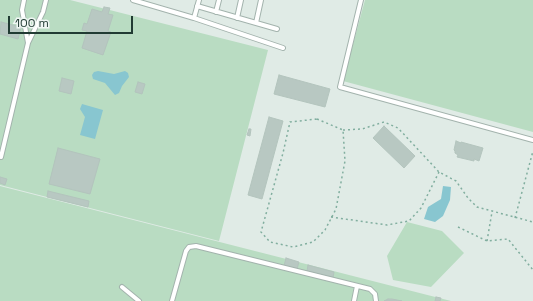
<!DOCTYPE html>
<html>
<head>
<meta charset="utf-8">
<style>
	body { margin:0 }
	#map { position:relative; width:533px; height:301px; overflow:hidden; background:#e0ebe6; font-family:"Space Grotesk",sans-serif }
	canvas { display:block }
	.scale { position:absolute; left:8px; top:16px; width:125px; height:18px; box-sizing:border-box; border:2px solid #213b33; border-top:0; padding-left:5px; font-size:12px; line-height:14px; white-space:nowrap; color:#213b33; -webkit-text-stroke:3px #f0f7f4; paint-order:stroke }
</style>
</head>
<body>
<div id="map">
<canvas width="533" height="301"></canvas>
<div class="scale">100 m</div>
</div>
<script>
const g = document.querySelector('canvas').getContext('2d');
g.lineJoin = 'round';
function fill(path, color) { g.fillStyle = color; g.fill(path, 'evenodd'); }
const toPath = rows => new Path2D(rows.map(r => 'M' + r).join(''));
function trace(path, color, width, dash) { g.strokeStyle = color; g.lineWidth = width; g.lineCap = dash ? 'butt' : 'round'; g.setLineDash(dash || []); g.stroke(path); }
fill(toPath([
	[0,0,70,0,268,50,219,241,0,185],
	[365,0,533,0,533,132,343,81],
	[0,186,451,301,0,301],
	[407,222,442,231,464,253,431,287,393,280,387,256]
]), '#b9dcc2');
fill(toPath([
	[98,71,114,74,125,71,128,73,129,77,122,86,119,93,115,95,105,83,93,79,92,75,94,72],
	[82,104,103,110,95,139,80,135,85,117,80,109],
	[443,186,451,187,450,200,443,216,435,222,424,219,428,207,441,199]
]), '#88c6d0');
const building = toPath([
	[104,7,110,8,108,14,113,15,108,31,111,32,103,55,82,48,87,31,82,30,84,23,87,24,92,9,102,12,104,7],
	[1,22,21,27,18,39,0,34,1,22],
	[279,75,330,89,325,107,274,94,279,75],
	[62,78,74,81,71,94,59,91,62,78],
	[138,82,145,84,142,94,135,92,138,82],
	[269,117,283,121,262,199,248,195,269,117],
	[384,126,415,156,404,168,373,138,384,126],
	[249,129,251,129,250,136,247,135,249,129],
	[456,141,461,143,461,142,483,148,479,161,474,159,474,161,457,157,458,155,455,153,455,151,454,150,456,141],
	[58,148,100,159,90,194,49,184,58,148],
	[0,177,7,179,5,185,0,183,0,177],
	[48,191,89,201,88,207,47,197,48,191],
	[286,258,299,262,297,269,284,266,286,258],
	[308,265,334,272,333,278,307,271,308,265],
	[436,297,441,298,440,301,435,301,436,297],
	[388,299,392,299,402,301,384,301,388,299]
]);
fill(building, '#b8c8c2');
trace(building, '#b3c4bd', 1);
const lane = toPath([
	[24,0,22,10,28,43],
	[133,0,194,18,283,48],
	[361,0,340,87,533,140],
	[197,6,277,29],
	[216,12,219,0],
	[194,18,199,0],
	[237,18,241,0],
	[256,23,261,0],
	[1,157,28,43,43,12,46,0],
	[122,287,139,301],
	[172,301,186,251,189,247,196,246,370,289,375,294,376,301],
	[354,301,357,286]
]);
trace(lane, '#a3b3ad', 6);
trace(toPath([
	[317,119,343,130,345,161,336,209,325,230,313,242,293,247,270,242,261,232,283,153,290,122,317,119],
	[343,130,362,129,384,122,398,128,439,172,456,181,468,198,477,207,533,222],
	[331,217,387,225,409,221,421,208,439,172],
	[515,218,533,151],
	[458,227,487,241,508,239,533,270],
	[487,241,492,212]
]), '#81ae9f', 1.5, [2, 3]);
trace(lane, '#fff', 4);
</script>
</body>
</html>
